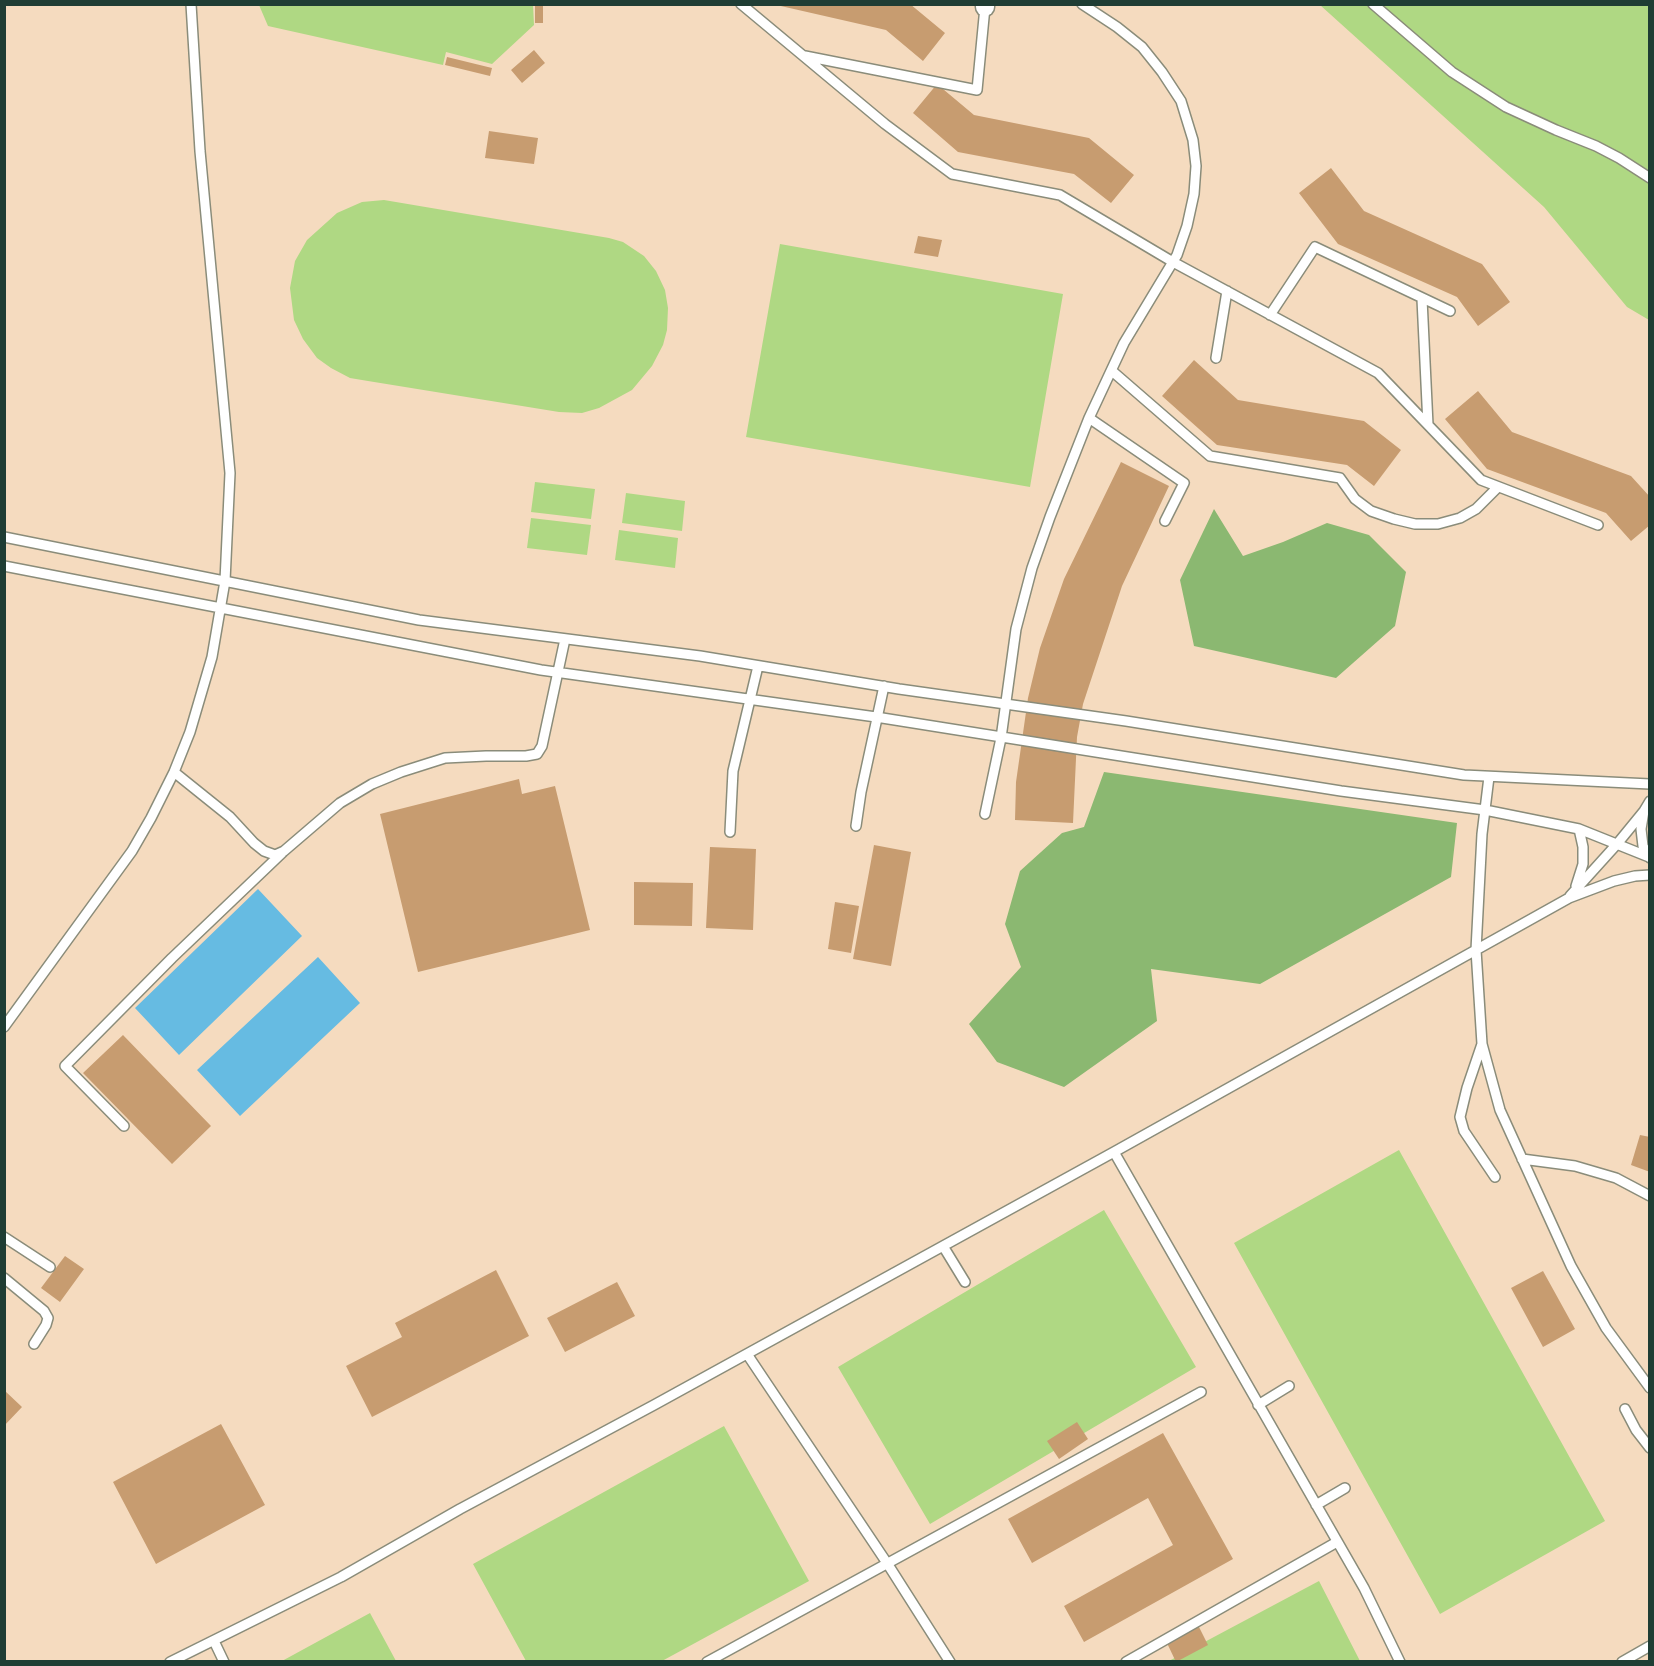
<!DOCTYPE html>
<html>
<head>
<meta charset="utf-8">
<style>
	body { margin:0 }
	#map { position:relative; width:1654px; height:1666px; overflow:hidden; background:#f5dbbf; font-family:Pangolin,sans-serif }
	canvas { display:block }
	.frame { position:absolute; inset:0; border:6px solid #1f3d34; pointer-events:none }
</style>
</head>
<body>
<div id="map">
<canvas width="1654" height="1666"></canvas>
<div class="frame"></div>
</div>
<script>
const g = document.querySelector('canvas').getContext('2d');
g.lineJoin = 'round';
function fill(path, color) { g.fillStyle = color; g.fill(path, 'evenodd'); }
const toPath = rows => new Path2D(rows.map(r => 'M' + r).join(''));
function trace(path, color, width, dash) { g.strokeStyle = color; g.lineWidth = width; g.lineCap = dash ? 'butt' : 'round'; g.setLineDash(dash || []); g.stroke(path); }
fill(toPath([
	[259,5,533,5,534,25,492,64,446,52,443,65,268,26],
	[1320,5,1649,5,1649,320,1627,307,1544,207],
	[384,200,609,238,623,242,644,256,656,271,665,290,668,308,667,330,663,345,652,366,632,390,599,408,582,413,559,412,368,381,350,378,331,368,317,358,303,339,294,320,290,288,295,261,307,240,337,213,362,202],
	[780,244,1063,294,1030,487,746,437],
	[535,482,595,489,591,519,531,512],
	[626,493,685,501,682,531,622,523],
	[531,518,591,525,587,555,527,548],
	[619,530,678,538,675,568,615,560],
	[1399,1150,1605,1521,1440,1614,1234,1243],
	[1104,1210,1196,1367,930,1524,838,1367],
	[724,1426,809,1581,662,1661,526,1661,473,1564],
	[1319,1581,1360,1661,1167,1662],
	[370,1613,396,1661,282,1661]
]), '#afd883');
fill(toPath([
	[1214,509,1243,556,1283,542,1327,523,1369,535,1406,572,1395,626,1336,678,1194,646,1180,580],
	[1104,772,1457,823,1451,877,1260,984,1151,969,1157,1021,1064,1087,997,1062,969,1024,1021,967,1005,924,1020,871,1062,833,1084,827]
]), '#8bb871');
fill(toPath([
	[258,889,302,936,179,1055,135,1008],
	[318,957,360,1003,240,1116,197,1070]
]), '#66bbe2');
fill(toPath([
	[535,4,543,4,543,23,535,23],
	[772,4,910,4,945,33,923,61,886,30],
	[534,50,545,63,522,83,511,70],
	[447,57,492,68,490,76,445,65],
	[937,84,974,115,1089,138,1134,175,1111,203,1074,174,958,152,913,113],
	[489,131,538,138,534,164,485,158],
	[1331,168,1364,211,1482,264,1510,302,1478,326,1457,297,1338,244,1299,193],
	[918,236,942,240,938,257,914,253],
	[1194,360,1238,400,1364,421,1401,450,1374,486,1347,465,1217,445,1162,396],
	[1478,391,1512,432,1631,476,1650,497,1650,525,1631,541,1606,513,1487,469,1445,419],
	[1121,462,1169,486,1122,586,1083,704,1077,737,1073,823,1015,820,1016,782,1028,698,1040,648,1064,579],
	[519,779,522,794,555,786,590,930,418,972,380,814],
	[874,845,911,852,891,966,853,959],
	[710,847,756,849,753,930,706,928],
	[634,882,693,883,692,926,634,925],
	[835,902,859,906,851,953,828,949],
	[123,1035,211,1126,172,1164,83,1073],
	[1640,1135,1650,1137,1650,1172,1631,1165],
	[65,1256,84,1269,60,1302,41,1288],
	[496,1270,529,1336,372,1417,346,1366,402,1337,395,1323],
	[1543,1271,1575,1329,1543,1347,1511,1288],
	[617,1282,635,1316,565,1352,547,1318],
	[4,1390,22,1407,4,1426],
	[1077,1422,1088,1439,1059,1459,1047,1441],
	[221,1424,265,1505,156,1564,113,1482],
	[1163,1433,1233,1559,1084,1642,1064,1606,1173,1545,1148,1498,1032,1563,1008,1519],
	[1198,1625,1208,1645,1176,1662,1166,1641]
]), '#c79c70');
const lane = toPath([
	[741,4,885,124,952,174,1060,195,1173,262,1378,373,1481,480,1598,525],
	[1373,4,1452,72,1506,107,1556,130,1596,146,1619,158,1650,178],
	[805,56,977,90,985,7],
	[1422,299,1428,425],
	[1270,315,1315,247,1450,311],
	[1216,358,1227,291],
	[1112,371,1210,456,1340,478,1355,499,1371,511,1394,519,1415,524,1438,524,1460,518,1476,509,1498,487],
	[1089,418,1184,483,1165,521],
	[4,537,419,620,700,656,899,689,1126,721,1464,775,1650,784],
	[4,566,541,670,876,717,1341,791,1485,810,1579,829,1649,857],
	[174,772,230,817,254,843,264,851,275,855,284,851,340,803,372,784,401,772,445,758,486,756,526,756,537,754,542,746,565,639],
	[1489,777,1482,834,1476,950,1482,1044,1500,1110,1571,1266,1606,1328,1650,1388],
	[1650,801,1644,811,1641,829,1643,846,1650,858],
	[985,814,1001,738,1016,629,1032,568,1050,517,1089,418,1124,343,1177,255,1187,226,1194,194,1196,166,1193,140,1181,101,1162,72,1142,47,1117,27,1082,4],
	[856,826,861,792,884,686],
	[730,832,733,771,758,666],
	[1576,886,1583,864,1583,847,1579,829],
	[1570,896,1617,844,1644,811],
	[4,1027,132,851,151,818,174,772,190,732,212,657,225,581,230,473,200,151,191,4],
	[1482,1044,1467,1088,1460,1117,1464,1131,1495,1177],
	[124,1126,65,1066,172,958,282,853],
	[1114,1152,1364,1588,1400,1662],
	[1522,1159,1575,1166,1616,1178,1650,1196],
	[4,1237,50,1267],
	[943,1246,965,1282],
	[4,1278,44,1311,48,1318,46,1325,34,1344],
	[747,1354,887,1563,950,1662],
	[1258,1405,1289,1386],
	[1625,1409,1636,1430,1650,1448],
	[1316,1505,1345,1488],
	[214,1641,224,1662],
	[170,1662,341,1577,460,1509,654,1405,1114,1152,1569,898,1614,881,1635,876,1650,875],
	[707,1662,1201,1392],
	[1126,1662,1337,1542],
	[1622,1662,1650,1646]
]);
const street = toPath([
	[985,7,985,4]
]);
trace(lane, '#8a8c7a', 12);
trace(street, '#8a8c7a', 21);
trace(lane, '#fff', 9);
trace(street, '#fff', 18);
</script>
</body>
</html>
